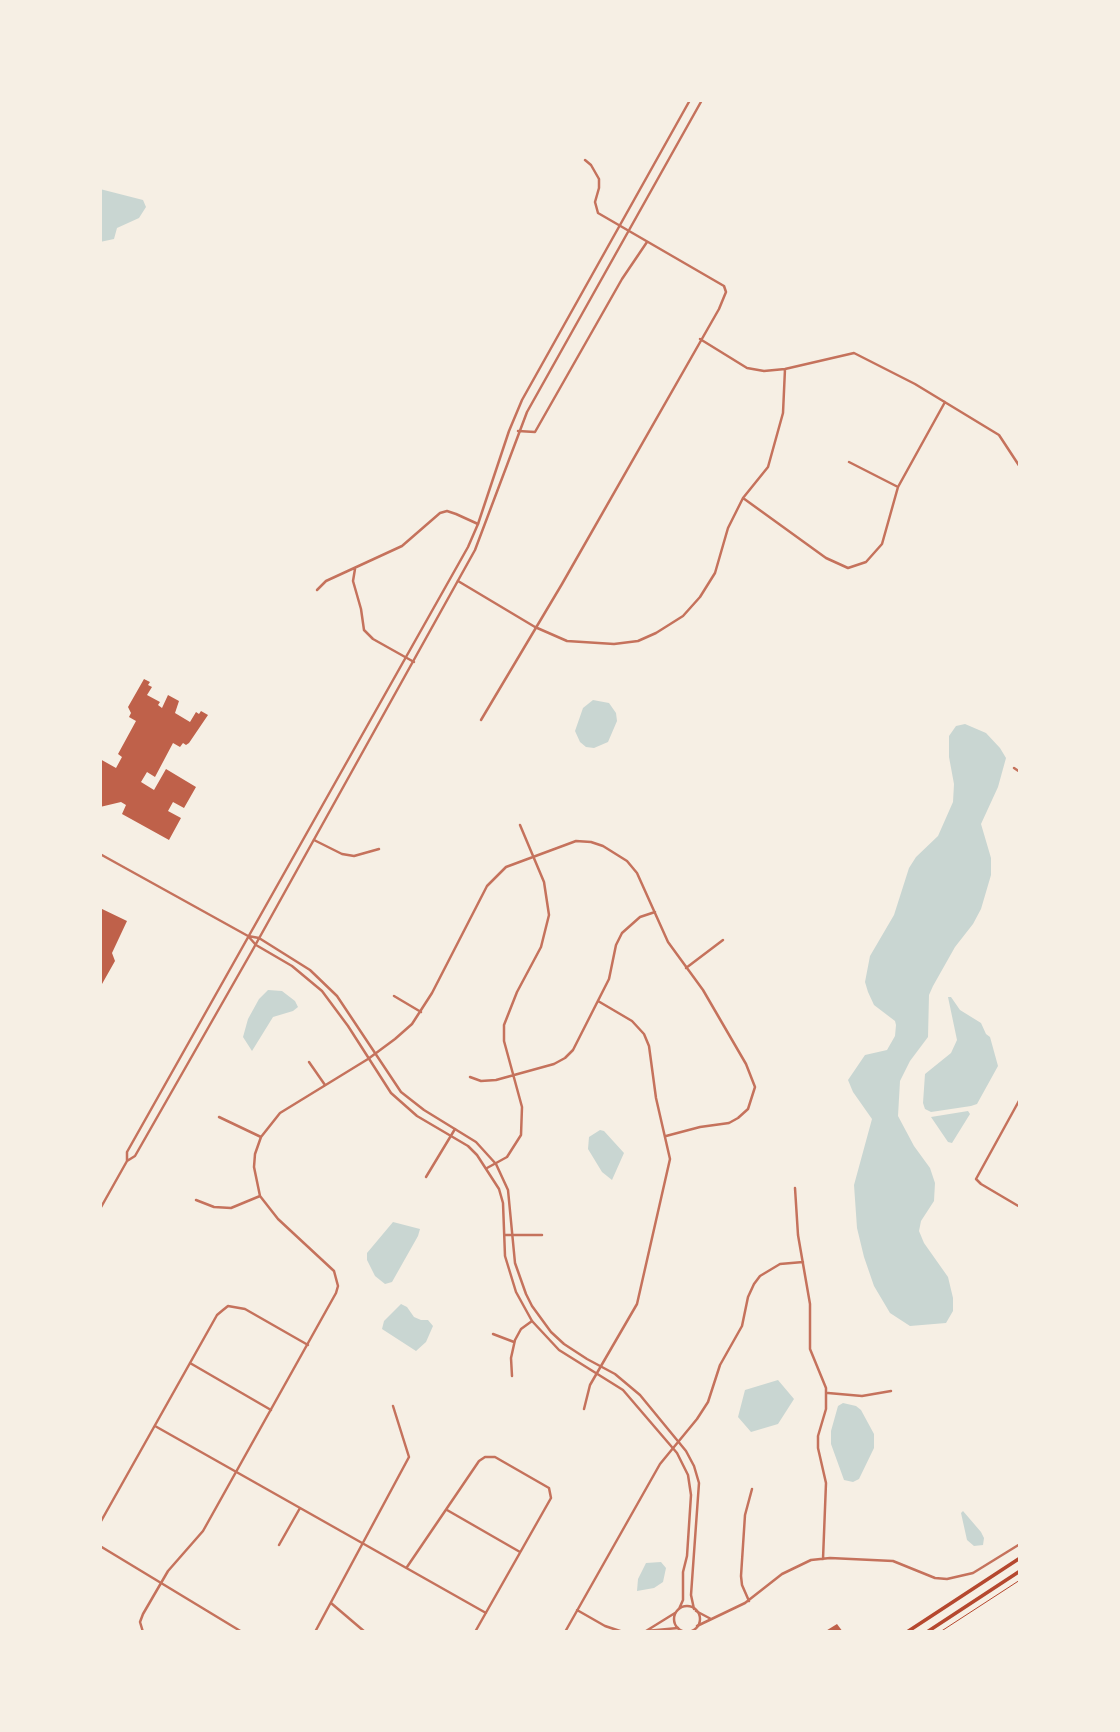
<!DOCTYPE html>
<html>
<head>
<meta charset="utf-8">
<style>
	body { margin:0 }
	#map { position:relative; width:1120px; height:1732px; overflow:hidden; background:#f6efe4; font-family:Montserrat,sans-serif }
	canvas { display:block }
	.frame { position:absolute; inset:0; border:102px solid #f6efe4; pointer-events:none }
</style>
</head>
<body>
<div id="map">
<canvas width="1120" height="1732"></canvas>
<div class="frame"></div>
</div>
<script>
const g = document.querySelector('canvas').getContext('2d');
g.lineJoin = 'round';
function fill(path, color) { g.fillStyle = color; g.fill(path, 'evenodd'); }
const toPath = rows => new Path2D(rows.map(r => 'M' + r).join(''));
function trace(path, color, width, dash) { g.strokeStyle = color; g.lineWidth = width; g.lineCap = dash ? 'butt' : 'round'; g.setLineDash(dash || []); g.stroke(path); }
fill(toPath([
	[100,189,143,200,146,207,139,218,117,228,114,239,100,242],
	[593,700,609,703,616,713,617,721,608,742,594,748,586,747,580,742,575,731,583,708],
	[965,724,986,733,1000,748,1006,758,998,787,981,824,991,858,991,875,981,909,973,924,955,947,933,986,929,995,928,1037,910,1061,900,1081,898,1116,914,1146,930,1168,935,1183,934,1201,921,1221,919,1231,924,1243,948,1277,953,1298,953,1311,946,1323,910,1326,890,1313,874,1286,864,1257,857,1228,854,1185,872,1119,853,1092,848,1080,865,1055,887,1050,895,1036,896,1025,895,1021,874,1005,868,992,865,982,870,956,894,915,909,868,916,857,938,836,953,802,954,784,949,757,949,736,956,726],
	[268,990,282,991,295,1001,298,1007,293,1011,273,1017,252,1051,243,1037,248,1019,259,999],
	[948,997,951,997,960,1010,981,1023,986,1034,990,1037,998,1066,977,1104,971,1106,931,1112,925,1109,923,1103,925,1074,951,1053,957,1040],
	[968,1111,970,1114,952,1143,948,1142,931,1117],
	[600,1130,604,1131,624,1153,612,1180,602,1172,588,1149,589,1137],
	[393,1222,420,1229,418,1236,392,1282,385,1284,375,1276,367,1260,367,1253],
	[401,1304,407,1307,414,1317,421,1320,428,1320,433,1326,426,1342,416,1351,382,1329,384,1321],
	[778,1380,794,1399,778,1424,751,1432,738,1417,745,1390],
	[843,1403,856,1406,861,1410,874,1434,874,1448,859,1479,853,1482,844,1480,831,1444,831,1431,838,1406],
	[963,1511,981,1532,984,1538,983,1545,974,1546,967,1540,961,1513],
	[661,1562,666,1568,663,1582,654,1588,637,1591,638,1579,646,1563]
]), '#c9d6d2');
fill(toPath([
	[144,679,150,682,148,685,152,687,147,695,160,702,158,705,162,708,168,695,179,701,175,713,190,722,196,712,199,714,201,711,208,715,189,743,186,745,183,743,180,747,173,743,155,777,147,772,141,782,154,790,166,769,196,787,184,808,173,802,168,811,181,818,169,840,122,814,126,805,121,802,100,807,100,759,116,768,122,757,118,754,136,721,129,717,131,713,128,707],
	[100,908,127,921,112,953,115,961,102,984],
	[837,1624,843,1632,824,1632]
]), '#bf614a');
trace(toPath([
	[940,1632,1020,1580]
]), '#b5482f', 1);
trace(toPath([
	[700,339,747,368,764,371,785,369,854,353,915,384,999,435,1020,467],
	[518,431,535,432,622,279,647,242],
	[849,462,898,487],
	[743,498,826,558,848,568,866,562,882,544,898,487,945,402],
	[355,569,353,581,361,609,364,630,373,639,414,662],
	[458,581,535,627,567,641,614,644,638,641,656,633,683,616,700,597,715,573,728,528,743,498,768,467,783,413,785,369],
	[317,590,326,581,402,546,440,513,447,511,456,514,478,524],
	[481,720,562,584,719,309,726,292,724,286,598,213,595,202,599,188,599,179,591,165,585,160],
	[1014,768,1020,772],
	[314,840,342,854,354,856,379,849],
	[686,968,723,940],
	[394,996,421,1012],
	[309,1062,325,1085],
	[470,1077,481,1081,496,1080,554,1064,565,1058,573,1050,609,979,616,945,622,933,640,917,655,912],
	[1020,1099,976,1179,981,1184,1020,1207],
	[219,1117,261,1137],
	[487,1168,507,1157,521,1135,522,1107,504,1041,504,1025,517,992,541,947,549,915,544,882,520,825],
	[426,1177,455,1129],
	[795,1188,798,1235,810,1304,810,1349,826,1388,826,1409,818,1436,818,1448,826,1483,823,1559],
	[196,1200,214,1207,231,1208,260,1196],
	[505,1235,542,1235],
	[493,1334,514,1342],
	[190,1363,271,1410],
	[512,1376,511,1358,515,1340,521,1329,532,1321],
	[828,1393,862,1396,891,1391],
	[584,1409,590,1385,637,1304,670,1159,656,1098,649,1046,644,1034,632,1021,598,1001],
	[155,1426,486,1613],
	[447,1510,520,1552],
	[100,1523,217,1315,223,1310,228,1306,245,1309,308,1345],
	[279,1545,300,1508],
	[407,1567,479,1461,485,1457,495,1457,549,1488,551,1498,475,1632],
	[749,1601,742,1585,741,1576,745,1515,752,1489],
	[331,1603,365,1632],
	[577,1610,605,1626,623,1632],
	[696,1611,711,1619],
	[675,1613,646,1631,678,1628],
	[697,1626,745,1603,782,1574,811,1560,830,1558,893,1561,935,1578,947,1579,973,1573,1020,1544],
	[143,1632,140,1622,143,1614,168,1571,203,1531,336,1293,338,1286,334,1271,278,1219,260,1196,254,1167,255,1154,261,1137,280,1113,368,1059,395,1039,412,1024,432,993,487,886,506,867,576,841,591,842,603,846,627,861,637,873,668,942,703,990,746,1064,755,1087,748,1109,738,1118,729,1123,700,1127,666,1136],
	[315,1632,409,1457,393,1406],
	[565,1632,660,1464,697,1419,708,1402,720,1365,742,1326,748,1297,754,1284,760,1276,780,1264,803,1262],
	[638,1632,646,1631]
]), '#c5725c', 2.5);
trace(toPath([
	[100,854,248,936,259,938,310,970,337,996,401,1092,424,1110,476,1142,496,1164,508,1190,515,1263,526,1294,532,1306,551,1332,564,1344,587,1359,615,1374,640,1395,686,1451,694,1466,699,1483,691,1595,694,1609],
	[248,936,256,945,292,966,322,991,348,1026,391,1093,417,1116,468,1146,477,1155,499,1189,503,1203,505,1256,516,1292,532,1321,559,1350,623,1390,677,1453,688,1475,691,1495,687,1556,683,1572,683,1600,679,1609],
	[127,1161,135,1156,252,951,475,550,527,412,702,100],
	[100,1209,127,1161,127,1152,468,547,478,524,509,431,522,400,690,100],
	[100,1546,242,1632],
	'674 1619a13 13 0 1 1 26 0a13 13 0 1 1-26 0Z'
]), '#c5725c', 2.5);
trace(toPath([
	[907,1632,1020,1558],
	[927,1632,1020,1571]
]), '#b5482f', 3.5);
</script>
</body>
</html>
